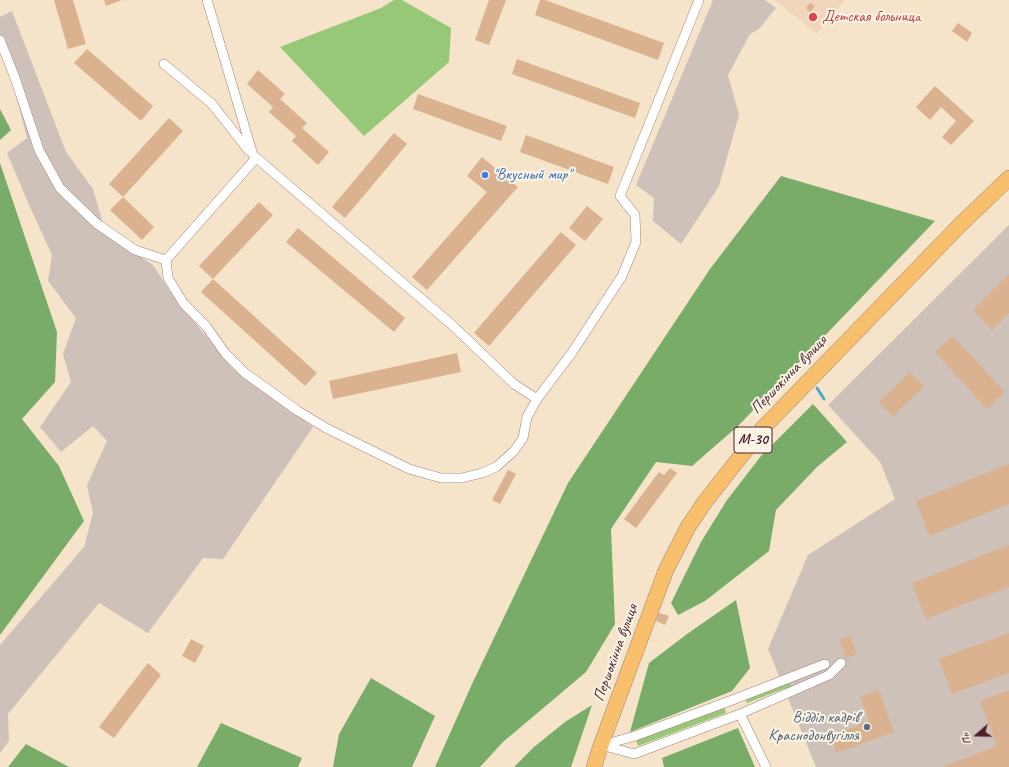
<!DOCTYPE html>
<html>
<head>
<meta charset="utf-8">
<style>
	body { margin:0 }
	#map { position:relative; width:1009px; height:767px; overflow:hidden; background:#f5e4c9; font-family:Caveat,sans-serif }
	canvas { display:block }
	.north { position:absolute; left:957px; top:715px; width:40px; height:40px; -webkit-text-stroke:3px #fcf5e5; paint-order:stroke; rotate:250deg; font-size:11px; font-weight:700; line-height:16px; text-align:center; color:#4a1f2b }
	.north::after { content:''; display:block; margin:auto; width:14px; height:18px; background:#4a1f2b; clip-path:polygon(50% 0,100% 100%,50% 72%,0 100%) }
</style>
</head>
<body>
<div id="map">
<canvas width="1009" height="767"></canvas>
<div class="north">Пн</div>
</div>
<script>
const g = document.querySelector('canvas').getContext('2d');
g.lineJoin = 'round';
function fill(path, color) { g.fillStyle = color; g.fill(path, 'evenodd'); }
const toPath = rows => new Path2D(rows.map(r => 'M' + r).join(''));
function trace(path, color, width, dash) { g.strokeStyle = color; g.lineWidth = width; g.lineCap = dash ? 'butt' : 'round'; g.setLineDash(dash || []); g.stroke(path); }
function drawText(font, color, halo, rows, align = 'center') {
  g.font = font + ' Caveat,sans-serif'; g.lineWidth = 4; g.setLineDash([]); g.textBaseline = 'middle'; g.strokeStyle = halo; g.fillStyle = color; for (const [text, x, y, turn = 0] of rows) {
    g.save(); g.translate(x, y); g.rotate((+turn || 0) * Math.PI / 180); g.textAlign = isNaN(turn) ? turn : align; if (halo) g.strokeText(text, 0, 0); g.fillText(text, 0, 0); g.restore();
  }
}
fill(toPath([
	[774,0,845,0,817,34]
]), '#f1d5bd');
fill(toPath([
	[713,0,765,0,776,8,759,29,750,34,728,75,739,115,719,186,681,244,653,221,654,198,636,185],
	[12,11,66,152,93,189,106,234,153,265,174,297,232,368,313,427,223,559,203,558,148,633,99,603,8,714,9,741,0,753,0,645,84,547,93,513,87,485,107,441,93,426,61,452,40,427,71,382,63,354,76,318,48,281,52,255,29,205,7,153,27,138,11,77,0,51,0,17],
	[1009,225,1009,767,816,767,768,649,808,555,895,499,880,462,828,405]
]), '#cec1ba');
fill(toPath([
	[394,0,402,0,451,28,449,62,364,136,280,47,381,8],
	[789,681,791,686,747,703,745,698],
	[724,706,726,713,638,746,636,740]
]), '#97c878');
fill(toPath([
	[0,109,11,130,0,140],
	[0,163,57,332,55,382,22,419,59,466,84,521,0,635],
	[781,176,935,221,738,426,692,466,656,462,611,529,615,624,586,672,503,742,480,767,435,767,472,684,568,483,710,269],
	[813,404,847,442,817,467,776,510,769,551,705,601,678,615,671,603,701,542,727,500,761,456],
	[736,600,750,668,732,691,630,732,649,663,687,634],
	[371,678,435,716,412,767,333,767,339,734],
	[592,705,571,767,514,767,534,747,565,722],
	[221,723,302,758,298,767,197,767],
	[738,728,755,767,664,767,662,758],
	[26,744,69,767,8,767]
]), '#79ac68');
trace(toPath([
	[817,388,824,399]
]), '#4ea8cc', 3);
fill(toPath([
	[54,0,73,0,86,44,68,49],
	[104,0,122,0,106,6],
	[489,0,506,0,489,45,475,40],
	[540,0,545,0,664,43,658,60,535,15],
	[810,3,815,6,810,12,806,8],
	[958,23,972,33,967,42,952,31],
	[87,49,153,106,141,121,74,63],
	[517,59,640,103,635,118,512,74],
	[258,70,285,94,280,99,307,123,302,128,329,152,318,165,292,141,296,136,269,112,273,107,247,84],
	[935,86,974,121,951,145,942,137,956,121,941,107,930,120,916,107],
	[418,94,507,126,501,141,413,109],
	[169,118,183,131,123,197,109,184],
	[394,133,407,144,345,218,332,207],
	[526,135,614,167,608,184,520,152],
	[482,157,518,187,427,290,412,277,487,192,467,176],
	[123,197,154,227,142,240,110,210],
	[259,202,273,215,213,279,199,266],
	[587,206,603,219,585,241,569,228],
	[298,228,405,318,394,332,286,242],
	[561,232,576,245,489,346,474,333],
	[1009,274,1009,313,992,330,973,310],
	[213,279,317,373,305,386,201,292],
	[953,336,1005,392,987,409,935,352],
	[457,353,461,372,333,399,329,381],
	[910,372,924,387,893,416,879,402],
	[1009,464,1009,504,929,536,916,501],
	[670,468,677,473,636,528,624,519,659,472,664,475],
	[508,470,516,474,500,504,492,500],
	[1009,545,1009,587,926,619,912,583],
	[659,613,669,616,665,625,656,621],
	[1009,633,1009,673,952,694,939,659],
	[850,636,857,654,846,658,839,640],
	[191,639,204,646,195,663,182,656],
	[148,663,161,675,114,738,99,727],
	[879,690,894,732,836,753,830,736,869,721,860,697],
	[1009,690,1009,767,942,767,997,746,980,701]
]), '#dab290');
const minor = toPath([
	[207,0,253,155,451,324,514,384,537,399],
	[0,40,15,78,39,150,60,188,96,223,135,250,166,260,256,158],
	[164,64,212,104,249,151],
	[166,260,168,278,184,304,206,326,225,353,245,373,298,411,326,428,409,469,441,478,462,478,482,473,496,467,514,451,523,438,527,417,537,399,571,354,622,276,636,242,635,215,620,196,699,0],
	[740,714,766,767],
	[601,745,634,754,740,714,829,675,841,663],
	[603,745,635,736,735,699,825,664]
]);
const trunk = toPath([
	[594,767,601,745,666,570,688,527,704,503,763,428,959,226,1009,178]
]);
trace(minor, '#a0827a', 10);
trace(trunk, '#a0827a', 16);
trace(minor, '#fff', 9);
trace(trunk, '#f8bf6c', 15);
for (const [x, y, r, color] of [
	[813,17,5,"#e0444e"],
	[485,175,4,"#3f7fe0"],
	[867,727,4,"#5c6f8a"]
]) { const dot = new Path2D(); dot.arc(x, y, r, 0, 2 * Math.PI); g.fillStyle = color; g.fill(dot); trace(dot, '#fcf5e5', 1.5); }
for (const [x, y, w] of [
	[753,440,38]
]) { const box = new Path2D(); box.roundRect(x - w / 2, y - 13, w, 26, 3); g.fillStyle = '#fcf5e5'; g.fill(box); trace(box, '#4a1f2b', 1); }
drawText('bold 15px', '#4a1f2b', null, [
	["М-30",753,440]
]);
drawText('16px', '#be3a42', '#fcf5e5', [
	["Детская больница",822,17]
], 'left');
drawText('16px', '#366cbe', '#fcf5e5', [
	["\"Вкусный мир\"",493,175]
], 'left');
drawText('16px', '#4a1f2b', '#fcf5e5', [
	["Першокінна вулиця",789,375,-46],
	["Першокінна вулиця",616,653,-70]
]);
drawText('16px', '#4e5e75', '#fcf5e5', [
	["Відділ кадрів",859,718],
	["Краснодонвугілля",859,736]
], 'right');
</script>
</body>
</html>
